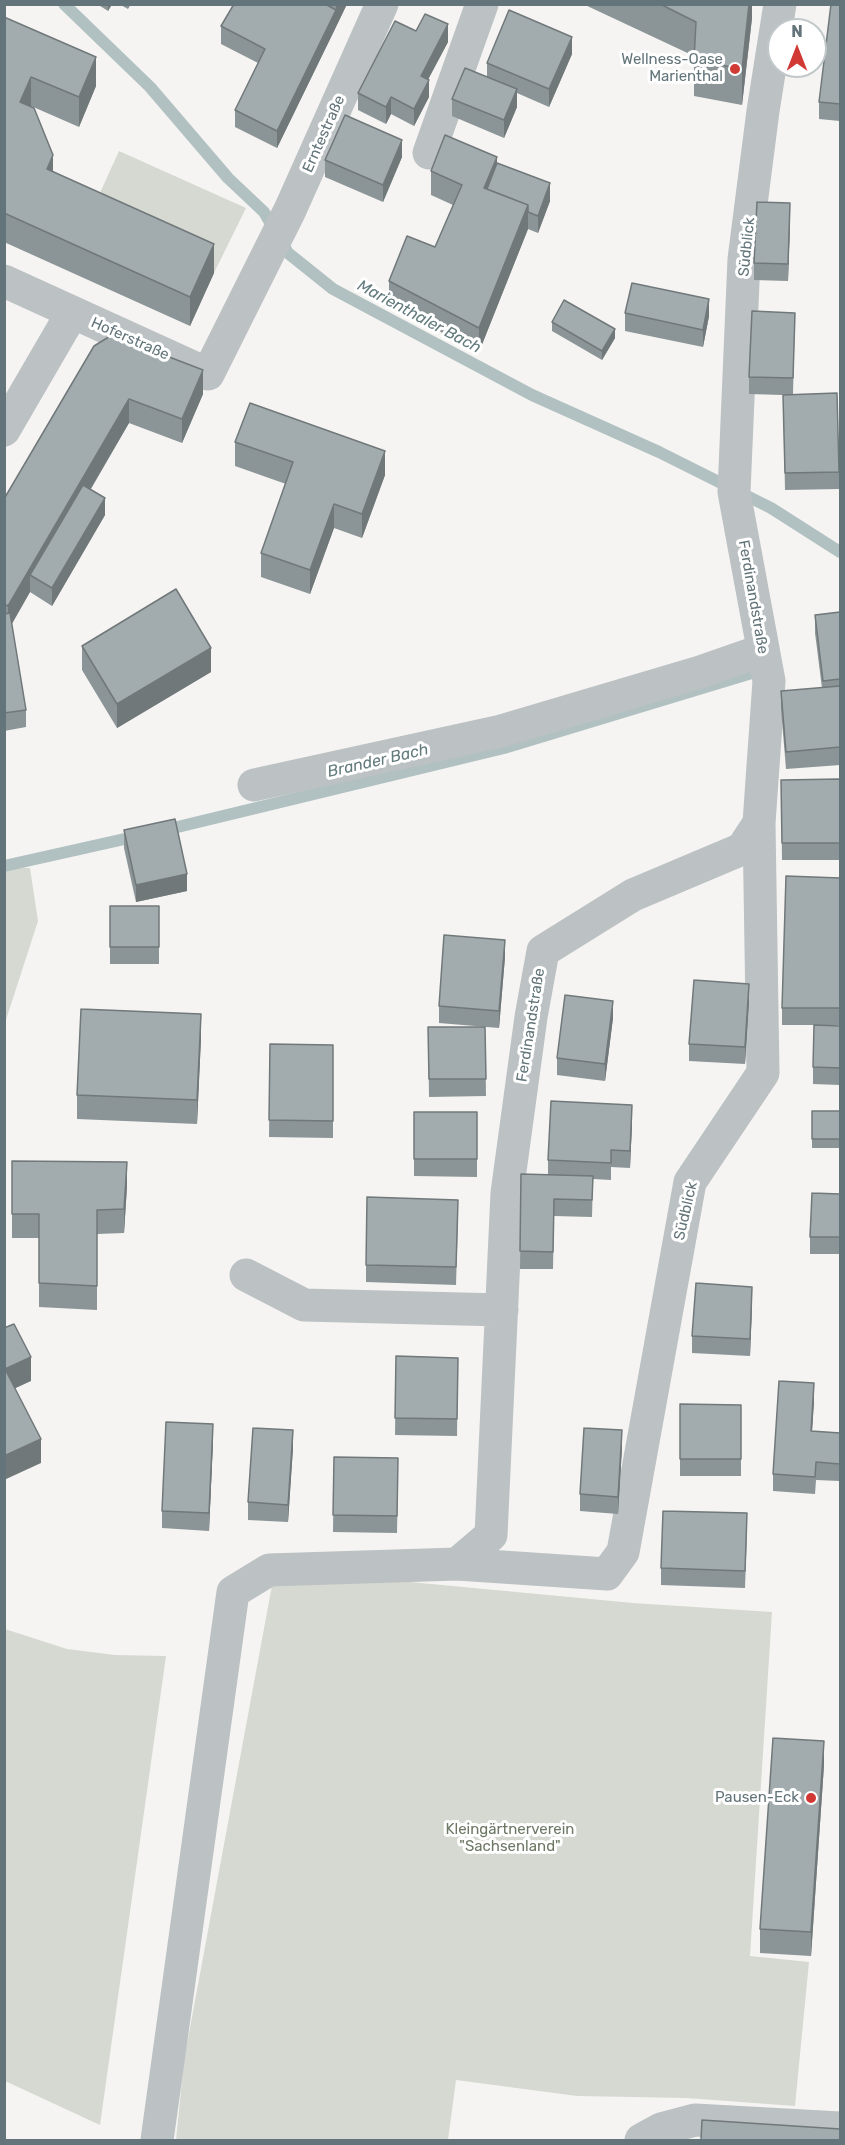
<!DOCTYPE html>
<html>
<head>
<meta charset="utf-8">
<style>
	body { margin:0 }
	#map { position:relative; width:845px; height:2145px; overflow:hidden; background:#f5f4f2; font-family:Rubik,sans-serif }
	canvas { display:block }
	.frame { position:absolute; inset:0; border:6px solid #63757a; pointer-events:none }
	.north { position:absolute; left:767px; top:18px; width:60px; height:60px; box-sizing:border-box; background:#fff; border:2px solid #c1c8ca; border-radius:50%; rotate:0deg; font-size:16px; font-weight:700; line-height:24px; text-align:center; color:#63757a }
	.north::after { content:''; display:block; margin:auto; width:21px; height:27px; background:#d13935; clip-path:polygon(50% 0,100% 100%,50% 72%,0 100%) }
</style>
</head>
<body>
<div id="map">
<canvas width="845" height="2145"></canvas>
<div class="frame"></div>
<div class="north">N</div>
</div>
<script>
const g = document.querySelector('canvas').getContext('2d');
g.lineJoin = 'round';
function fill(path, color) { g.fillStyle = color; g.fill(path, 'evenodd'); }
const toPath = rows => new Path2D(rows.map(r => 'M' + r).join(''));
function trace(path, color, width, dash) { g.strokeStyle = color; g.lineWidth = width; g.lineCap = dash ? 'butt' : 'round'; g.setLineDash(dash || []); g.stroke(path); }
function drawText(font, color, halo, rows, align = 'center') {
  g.font = font + ' Rubik,sans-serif'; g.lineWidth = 6; g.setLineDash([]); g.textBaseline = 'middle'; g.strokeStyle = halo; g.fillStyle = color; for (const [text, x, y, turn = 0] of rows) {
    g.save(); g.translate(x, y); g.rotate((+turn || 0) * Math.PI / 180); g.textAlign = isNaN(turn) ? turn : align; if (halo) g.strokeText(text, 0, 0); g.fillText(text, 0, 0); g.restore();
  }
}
fill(toPath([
	[119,151,246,208,214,273,89,217],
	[5,867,30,868,38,921,5,1023],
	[273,1580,389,1580,633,1603,772,1612,750,1956,809,1962,795,2106,686,2098,577,2096,456,2080,448,2140,176,2140,184,2060],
	[5,1629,67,1649,115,1655,166,1656,100,2125,5,2081]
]), '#d6d9d1');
trace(toPath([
	[64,4,150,87,228,178,264,212,288,253,333,289,532,395,659,452,771,508,840,552],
	[161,831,504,748,755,672],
	[4,866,138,836]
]), '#b1c1c1', 12);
trace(toPath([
	[429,153,482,4],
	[4,281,208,374,290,210,382,4],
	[4,430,72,313],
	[254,785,501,731,700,672,763,650],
	[246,1275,304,1305,502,1310],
	[457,1564,491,1535,507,1193,531,1017,543,951,633,895,742,849,759,823,769,681,734,492,744,259,763,111,780,4],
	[157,2140,233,1592,269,1570,457,1564,607,1574,623,1552,690,1182,763,1073,759,823],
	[641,2140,661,2129,695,2120,840,2128]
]), '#bcc1c3', 33);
fill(toPath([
	[97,4,112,4,108,11],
	[119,4,131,4,128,9],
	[234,4,347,4,277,148,235,127,235,110,258,63,221,44,221,26],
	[583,4,752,4,752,18,742,105,694,96,694,56],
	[840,4,840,121,819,119,819,102],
	[4,17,96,86,79,127,31,106,53,171,214,273,190,326,4,242],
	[416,31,448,42,428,79,429,97,414,126,391,114,386,124,358,110,358,93],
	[572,54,549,107,517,93,517,107,504,138,452,116,452,99,487,77,487,63],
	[402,157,383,202,325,177,325,160],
	[497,163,550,201,538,233,528,229,479,352,389,305,389,281,435,247,453,205,431,195,431,171],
	[790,221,788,281,754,280,754,263],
	[625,313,709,316,703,347,625,331],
	[795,313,793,394,839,472,839,489,785,490,783,395,749,394,749,377],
	[552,322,615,338,602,360,552,331],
	[94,346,203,394,182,443,129,423,91,489,105,515,52,606,30,592,12,624,26,710,26,727,4,731,4,499],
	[235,442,385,475,362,538,334,528,310,594,261,577,261,553,286,484,235,466],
	[840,612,840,765,786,769,781,709,781,691,822,688,815,633,815,615],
	[82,646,211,672,117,728,82,670],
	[840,779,840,860,782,860,781,780],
	[124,830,187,891,136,902,124,848],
	[840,878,840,1025,782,1025,782,1008],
	[110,906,159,906,159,964,110,964],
	[505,957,499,1028,439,1023,439,1006],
	[749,1001,745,1064,689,1061,689,1044],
	[613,1018,605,1081,557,1075,557,1058],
	[840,1026,840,1085,813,1084,813,1067],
	[428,1027,485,1027,486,1096,429,1097],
	[201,1038,197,1124,77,1119,77,1095],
	[270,1044,333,1045,333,1138,269,1137],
	[812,1111,840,1111,840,1148,812,1148],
	[414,1112,477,1112,477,1177,414,1176],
	[632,1122,630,1168,611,1167,611,1180,593,1179,592,1217,554,1216,553,1269,520,1269,521,1174,548,1175,548,1160],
	[12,1161,127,1186,124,1233,97,1234,97,1310,39,1307,39,1238,12,1238],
	[840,1194,840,1254,810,1254,810,1237],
	[458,1217,456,1285,366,1282,366,1265],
	[752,1304,750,1356,692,1353,692,1336],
	[396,1356,458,1358,457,1436,395,1435],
	[814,1401,812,1431,840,1433,840,1481,816,1480,815,1494,773,1491,773,1474],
	[680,1404,741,1405,741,1476,680,1476],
	[213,1441,209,1531,162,1528,162,1511],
	[293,1448,288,1522,248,1520,248,1502],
	[622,1448,618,1514,580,1511,580,1494],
	[334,1457,398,1475,397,1533,333,1532],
	[747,1531,745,1588,661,1585,661,1568],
	[824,1765,811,1956,760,1953,760,1929]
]), '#8b9496');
fill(toPath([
	[108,4,112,4,108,11],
	[336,4,347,4,336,27],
	[749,4,752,4,752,18,742,105,742,69],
	[336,10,336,27,277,148,277,131],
	[448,24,448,42,421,93,421,76],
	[572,37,572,54,549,107,549,89],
	[96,57,96,86,79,127,79,97],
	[31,77,31,106,20,131,20,102],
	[429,80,429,97,414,126,414,109],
	[517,89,517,107,504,138,504,120],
	[391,97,391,114,386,124,386,107],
	[402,140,402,157,383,202,383,185],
	[53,155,53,184,47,169],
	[497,157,497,181,490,197,484,188],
	[550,183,550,201,538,233,538,216],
	[790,203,790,221,788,281,788,264],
	[528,205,528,229,479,352,479,328],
	[214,244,214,273,190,326,190,297],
	[709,299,709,316,703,347,703,330],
	[615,329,615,338,602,360,602,351],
	[203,370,203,394,182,443,182,419],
	[129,399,129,423,37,580,30,575,30,592,8,630,8,606],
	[385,451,385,475,362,538,362,514],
	[105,498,105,515,52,606,52,588],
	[334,504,334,528,310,594,310,570],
	[211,648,211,672,117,728,117,704],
	[187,874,187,891,136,902,136,885],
	[505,940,505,957,499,1028,499,1011],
	[749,984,749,1001,745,1064,745,1047],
	[613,1001,613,1018,605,1081,605,1064],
	[201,1014,201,1038,197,1124,197,1100],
	[632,1105,632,1122,630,1168,630,1151],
	[127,1162,127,1186,124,1233,124,1209],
	[752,1287,752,1304,750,1356,750,1339],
	[31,1357,31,1381,5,1393,5,1369],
	[814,1383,814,1401,811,1448,811,1431],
	[213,1424,213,1441,209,1531,209,1513],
	[293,1430,293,1448,288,1522,288,1505],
	[622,1430,622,1448,618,1514,618,1497],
	[41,1439,41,1463,4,1480,4,1456],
	[824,1741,824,1765,811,1956,811,1932]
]), '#71787a');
const building = toPath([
	[234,4,325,4,336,10,277,131,235,110,265,49,221,26,234,4],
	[660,4,749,4,742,69,694,60,696,22,660,4],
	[831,4,840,4,840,104,819,102,831,4],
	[509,10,572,37,549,89,487,63,509,10],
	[425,14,448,24,421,76,429,80,414,109,391,97,386,107,358,93,395,21,416,31,425,14],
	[4,17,96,57,79,97,31,77,20,102,34,108,53,155,47,169,214,244,190,297,4,213,4,17],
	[465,68,517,89,504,120,452,99,465,68],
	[345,115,402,140,383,185,325,160,345,115],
	[445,135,497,157,484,188,528,205,479,328,389,281,407,236,435,247,462,185,431,171,445,135],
	[497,163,550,183,538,216,528,212,528,205,487,189,497,163],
	[757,202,790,203,788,264,754,263,757,202],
	[632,283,709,299,703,330,625,313,632,283],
	[564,300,615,329,602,351,552,322,564,300],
	[752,311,795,313,793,378,749,377,752,311],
	[112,335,203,370,182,419,129,399,8,606,4,604,4,499,94,346,112,335],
	[837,393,839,472,785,473,783,395,837,393],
	[250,403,385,451,362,514,334,504,310,570,261,553,293,462,235,442,250,403],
	[83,485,105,498,52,588,30,575,83,485],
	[176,589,211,648,117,704,82,646,176,589],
	[840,612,840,679,823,681,815,615,840,612],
	[10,613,26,710,4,713,4,614,10,613],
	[840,686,840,747,786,752,781,691,840,686],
	[840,779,840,843,782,843,781,780,840,779],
	[175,819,187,874,136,885,124,830,175,819],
	[786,876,840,878,840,1008,782,1008,786,876],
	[110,906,159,906,159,947,110,947,110,906],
	[444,935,505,940,499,1011,439,1006,444,935],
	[694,980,749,984,745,1047,689,1044,694,980],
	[565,995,613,1001,605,1064,557,1058,565,995],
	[81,1009,201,1014,197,1100,77,1095,81,1009],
	[814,1025,840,1026,840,1068,813,1067,814,1025],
	[428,1027,485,1027,486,1079,429,1079,428,1027],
	[270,1044,333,1045,333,1121,269,1120,270,1044],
	[551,1101,632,1105,630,1151,611,1150,611,1163,548,1160,551,1101],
	[812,1111,840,1111,840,1139,812,1139,812,1111],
	[414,1112,477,1112,477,1159,414,1159,414,1112],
	[12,1161,127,1162,124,1209,97,1210,97,1286,39,1283,39,1214,12,1214,12,1161],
	[521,1174,593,1176,592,1200,554,1199,553,1252,520,1251,521,1174],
	[812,1193,840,1194,840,1237,810,1237,812,1193],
	[367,1197,458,1200,456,1267,366,1265,367,1197],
	[696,1283,752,1287,750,1339,692,1336,696,1283],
	[14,1324,31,1357,5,1369,41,1439,4,1456,4,1328,14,1324],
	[396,1356,458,1358,457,1419,395,1418,396,1356],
	[779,1381,814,1383,811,1431,840,1433,840,1464,816,1462,815,1477,773,1474,779,1381],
	[680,1404,741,1405,741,1459,680,1459,680,1404],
	[166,1422,213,1424,209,1513,162,1511,166,1422],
	[253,1428,293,1430,288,1505,248,1502,253,1428],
	[584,1428,622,1430,618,1497,580,1494,584,1428],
	[334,1457,398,1458,397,1516,333,1515,334,1457],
	[663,1511,747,1513,745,1571,661,1568,663,1511],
	[773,1738,824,1741,811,1932,760,1929,773,1738],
	[702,2120,840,2129,840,2140,701,2140,702,2120]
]);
fill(building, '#a2acae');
trace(building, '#71787a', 1.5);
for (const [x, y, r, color] of [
	[735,69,6,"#d13935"],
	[811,1798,6,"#d13935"]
]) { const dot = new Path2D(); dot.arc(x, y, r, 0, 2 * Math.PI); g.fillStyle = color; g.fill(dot); trace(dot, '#fff', 2); }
drawText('15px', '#63757a', '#fff', [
	["Wellness-Oase",723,60],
	["Marienthal",723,77],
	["Pausen-Eck",799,1798]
], 'right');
drawText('15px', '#63757a', '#fff', [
	["Erntestraße",324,134,-66],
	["Südblick",747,247,-84],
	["Hoferstraße",130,339,24],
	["Ferdinandstraße",753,597,80],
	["Ferdinandstraße",531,1025,-81],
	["Südblick",686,1211,-77]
]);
drawText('15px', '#6d7865', '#fff', [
	["Kleingärtnerverein",510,1830],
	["\"Sachsenland\"",510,1847]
]);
drawText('italic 16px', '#637b7d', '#fff', [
	["Marienthaler Bach",419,317,28],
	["Brander Bach",378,761,-13]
]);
</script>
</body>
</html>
